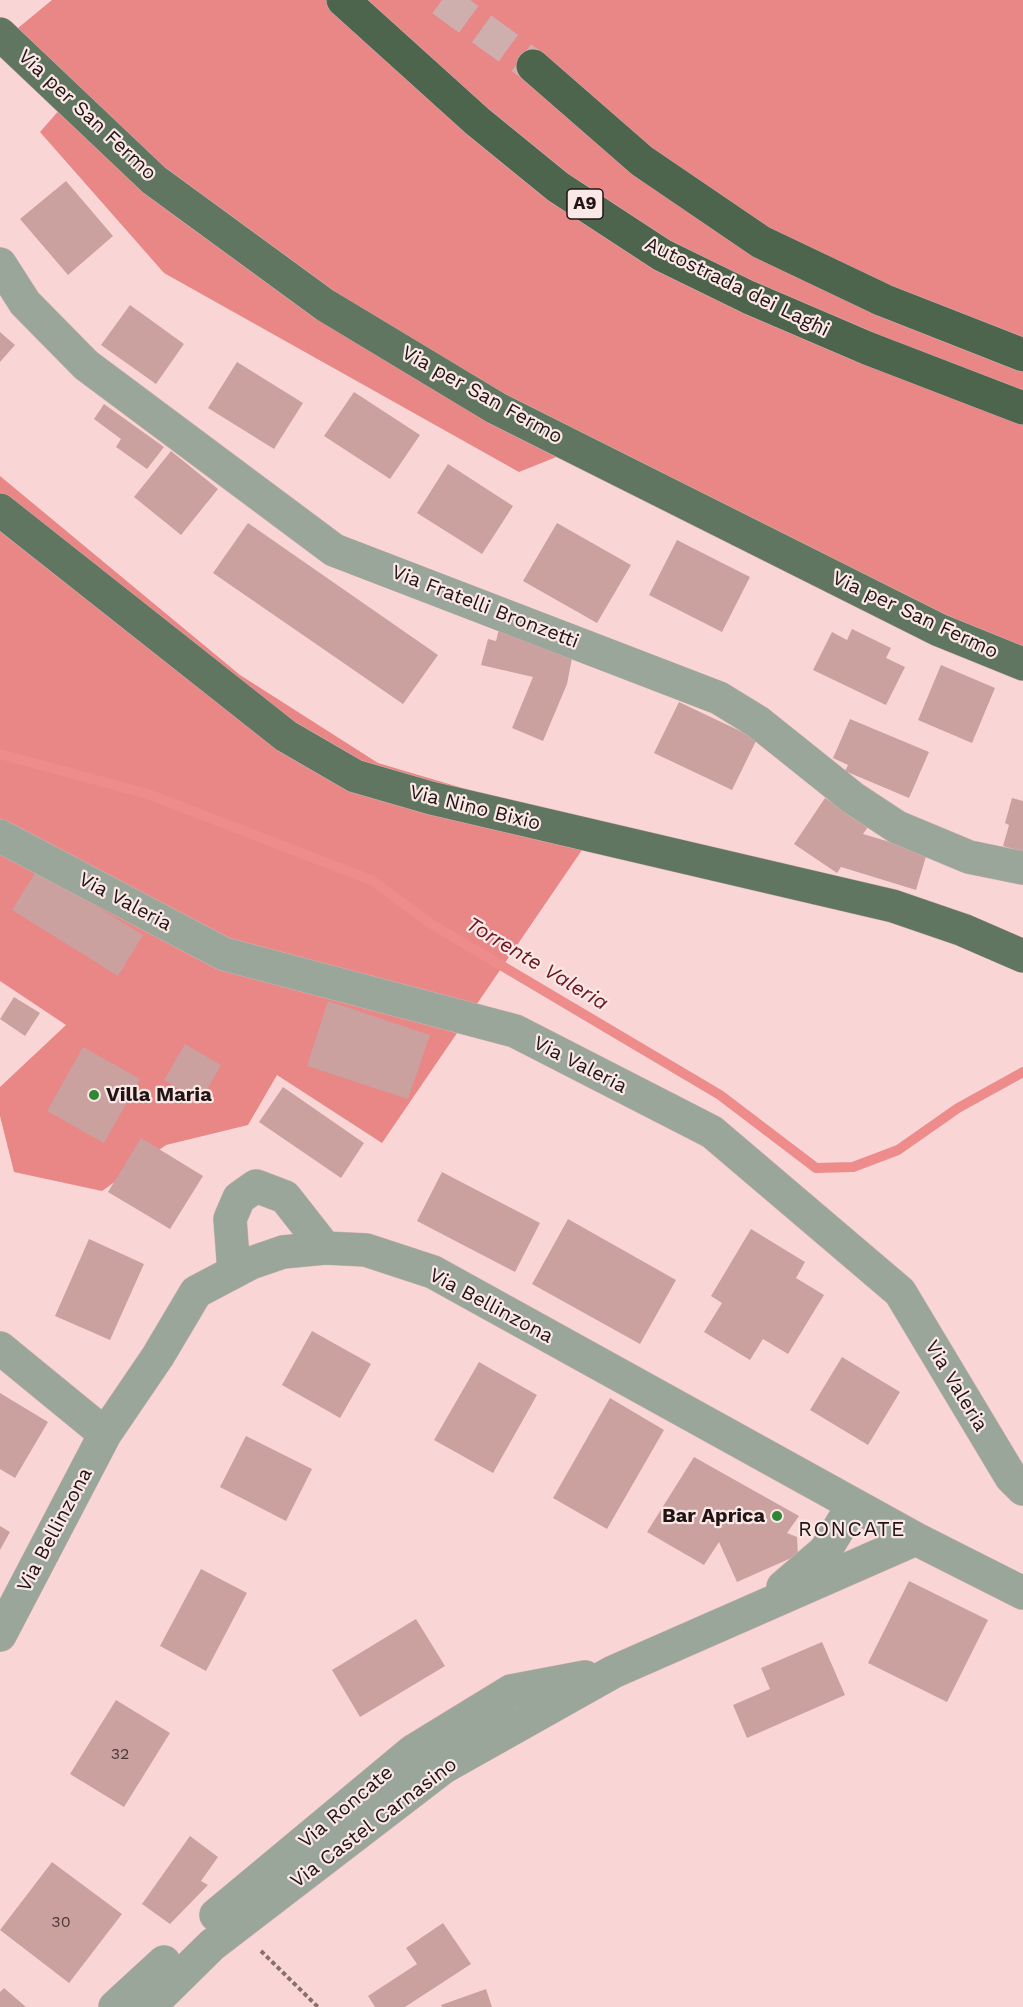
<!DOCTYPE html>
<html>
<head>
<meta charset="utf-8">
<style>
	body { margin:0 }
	canvas { display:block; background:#f9d6d5 }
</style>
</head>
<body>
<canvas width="1023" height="2007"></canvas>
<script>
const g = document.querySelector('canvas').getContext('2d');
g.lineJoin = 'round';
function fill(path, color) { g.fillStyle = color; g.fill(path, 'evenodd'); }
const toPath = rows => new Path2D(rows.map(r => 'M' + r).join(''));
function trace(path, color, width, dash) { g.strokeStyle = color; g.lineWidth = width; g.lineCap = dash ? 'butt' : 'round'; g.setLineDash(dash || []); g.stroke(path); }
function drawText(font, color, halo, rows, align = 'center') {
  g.font = font + ' "Work Sans",sans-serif'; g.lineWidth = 4.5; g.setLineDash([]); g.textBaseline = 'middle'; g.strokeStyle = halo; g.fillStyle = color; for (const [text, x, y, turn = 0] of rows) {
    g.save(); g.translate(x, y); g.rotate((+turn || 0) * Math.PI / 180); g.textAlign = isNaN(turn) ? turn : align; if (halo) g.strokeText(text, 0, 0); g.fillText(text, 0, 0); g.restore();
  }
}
fill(toPath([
	[52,0,1023,0,1023,658,591,443,519,472,164,273,40,132,76,91,18,28],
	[0,476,240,675,378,763,597,828,382,1143,277,1075,248,1125,166,1145,102,1191,14,1172,0,1116,0,1087,66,1025,0,981]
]), '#e98686');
trace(toPath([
	[0,754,148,794,371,880,433,925,720,1095,816,1168,853,1167,898,1150,958,1108,1023,1072]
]), '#ee8b8b', 10);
fill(toPath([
	[66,181,113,236,68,275,20,219],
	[130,305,184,344,156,384,101,345],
	[0,332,15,345,0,362],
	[237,362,303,403,274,449,208,408],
	[354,392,420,435,390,479,324,436],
	[104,404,164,447,147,469,116,447,121,439,94,419],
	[171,451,218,489,181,535,134,497],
	[448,464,513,506,482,554,417,513],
	[248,523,438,655,403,704,213,573],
	[557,523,631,565,597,623,523,581],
	[677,540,750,577,722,632,649,595],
	[499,629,574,648,567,684,543,741,512,728,533,677,481,665,488,639,496,641],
	[852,629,891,648,886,658,905,667,886,705,813,670,832,632,847,640],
	[941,665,995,688,972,743,918,720],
	[679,702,757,739,732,790,654,753],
	[850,719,929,752,909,798,845,771,848,765,833,758],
	[825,798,868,827,863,834,927,853,916,890,841,867,837,873,794,844],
	[1012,798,1023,801,1023,852,1003,846,1009,825,1005,823],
	[37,870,143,935,118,976,12,910],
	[14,997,40,1013,25,1036,0,1019],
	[328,1001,430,1035,408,1099,307,1066],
	[185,1044,221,1065,200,1102,164,1080],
	[83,1047,140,1079,104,1143,47,1111],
	[283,1087,364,1143,341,1178,259,1122],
	[141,1138,203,1176,170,1229,108,1192],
	[442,1172,540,1223,515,1272,417,1221],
	[568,1219,676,1280,640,1344,532,1284],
	[751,1229,805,1262,796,1278,824,1295,788,1354,763,1339,750,1360,704,1332,722,1303,711,1296],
	[89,1239,144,1264,110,1340,55,1316],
	[312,1331,371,1364,340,1418,282,1385],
	[842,1357,900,1392,868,1445,810,1410],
	[479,1362,537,1395,493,1473,434,1440],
	[0,1393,48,1422,15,1478,0,1469],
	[610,1398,664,1430,607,1529,553,1498],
	[246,1436,312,1469,286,1521,220,1487],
	[694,1457,799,1516,787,1533,797,1537,798,1555,737,1582,719,1542,704,1565,647,1532],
	[0,1526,10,1532,0,1550],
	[201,1569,247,1593,206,1671,160,1646],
	[909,1581,988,1620,947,1702,868,1663],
	[416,1619,445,1666,360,1717,332,1670],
	[822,1642,845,1695,747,1738,733,1705,770,1689,761,1668],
	[116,1700,170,1733,124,1807,70,1774],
	[190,1836,218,1857,201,1881,208,1885,170,1924,142,1904],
	[52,1862,122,1914,69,1983,0,1930],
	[443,1923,471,1964,405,2007,375,2007,368,1996,417,1964,406,1948],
	[4,1988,26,2007,0,2007,0,1992],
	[486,1989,492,2007,442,2007,441,2005]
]), '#caa19f');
trace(toPath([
	[442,0,533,66]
]), '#ceafae', 33, [33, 16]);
const minor = toPath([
	[0,264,25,303,86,365,334,550,719,698,758,722,853,798,897,827,969,857,1023,868],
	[0,836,224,954,515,1031,712,1132,900,1292,1011,1477,1023,1489],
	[234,1272,230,1219,239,1198,256,1186,285,1197,325,1248],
	[0,1348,105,1434],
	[783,1587,825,1551,853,1505],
	[0,1635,105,1434,158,1356,196,1292,251,1263,283,1252,325,1248,366,1250,433,1272,916,1539,1023,1593],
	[216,1915,413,1751,511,1691,585,1677],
	[115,2007,164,1962],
	[149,2007,212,1945,444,1767,613,1672,916,1539]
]);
const major = toPath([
	[0,34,154,180,325,305,496,408,939,630,1023,664],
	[0,510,286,736,355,776,431,798,893,906,963,930,1023,956]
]);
const highway = toPath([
	[343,0,477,121,558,187,662,255,748,297,867,348,1023,408],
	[533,66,642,161,761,242,883,300,1023,355]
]);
trace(minor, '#d2b3b2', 34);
trace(major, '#d2b3b2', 34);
trace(highway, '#d2b3b2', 34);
trace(toPath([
	[261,1951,318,2007]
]), '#886f6f', 4, [4.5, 3]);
trace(minor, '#9aa69a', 33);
trace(major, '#617660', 33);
trace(highway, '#4c654c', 33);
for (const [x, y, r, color] of [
	[94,1095,6,"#2f8635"],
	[777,1516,6,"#2f8635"]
]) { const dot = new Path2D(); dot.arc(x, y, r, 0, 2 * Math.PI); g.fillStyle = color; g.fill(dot); trace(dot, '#fae8e7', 2); }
drawText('16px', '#4d3737', null, [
	["32",120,1754],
	["30",61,1922]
]);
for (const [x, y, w] of [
	[585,204,36]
]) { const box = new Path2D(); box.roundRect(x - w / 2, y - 15, w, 30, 4.5); g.fillStyle = '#fae8e7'; g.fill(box); trace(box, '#231414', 1.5); }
drawText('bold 18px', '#231414', null, [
	["A9",585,204]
]);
drawText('20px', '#231414', '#fae8e7', [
	["Via per San Fermo",87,115,43],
	["Autostrada dei Laghi",737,287,26],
	["Via per San Fermo",482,395,29],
	["Via Fratelli Bronzetti",485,607,21],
	["Via per San Fermo",915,615,25],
	["Via Nino Bixio",475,808,14],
	["Via Valeria",125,902,28],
	["Via Valeria",580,1065,27],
	["Via Bellinzona",491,1306,28],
	["Via Valeria",956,1386,59],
	["Via Bellinzona",55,1530,-62],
	["Via Roncate",346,1807,-40],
	["Via Castel Carnasino",374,1823,-37]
]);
drawText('bold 20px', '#231414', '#fae8e7', [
	["Villa Maria",106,1095],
	["Bar Aprica",765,1516,"right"]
], 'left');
drawText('italic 21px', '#6d151f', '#fae8e7', [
	["Torrente Valeria",537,964,31]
]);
g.letterSpacing = '1.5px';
drawText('21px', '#231414', '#fae8e7', [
	["RONCATE",852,1530]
]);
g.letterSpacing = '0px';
</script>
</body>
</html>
